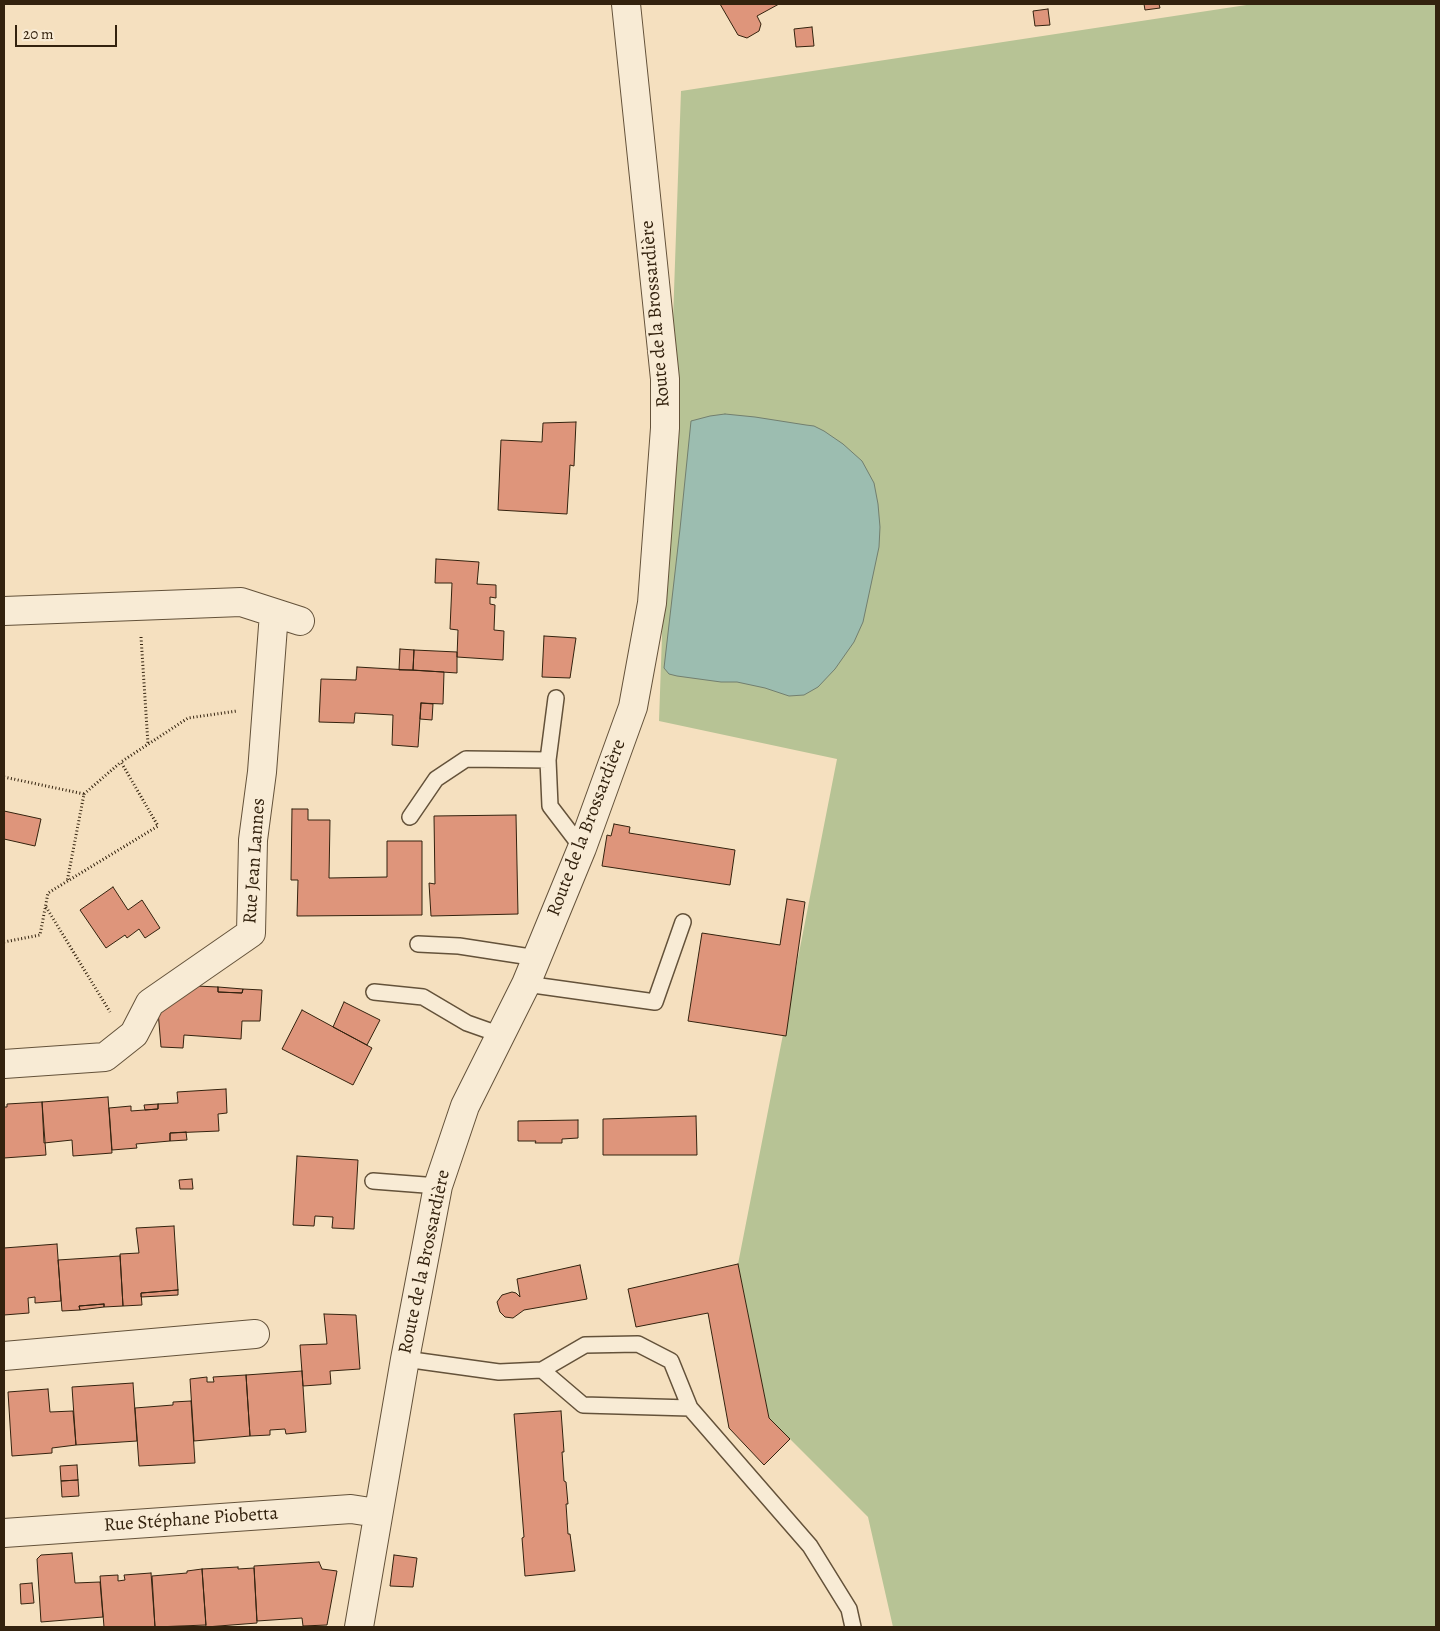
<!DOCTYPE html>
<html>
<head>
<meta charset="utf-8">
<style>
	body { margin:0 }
	#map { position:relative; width:1440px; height:1631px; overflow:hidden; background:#f5e0bf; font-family:Alegreya,serif }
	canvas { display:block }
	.frame { position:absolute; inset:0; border:5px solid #33220e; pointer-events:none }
	.scale { position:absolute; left:15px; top:25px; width:102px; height:22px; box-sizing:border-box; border:2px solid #33220e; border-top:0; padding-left:6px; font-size:15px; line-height:18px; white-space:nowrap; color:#33220e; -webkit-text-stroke:4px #f8ebd5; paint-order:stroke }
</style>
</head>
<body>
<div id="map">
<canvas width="1440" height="1631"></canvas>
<div class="frame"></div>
<div class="scale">20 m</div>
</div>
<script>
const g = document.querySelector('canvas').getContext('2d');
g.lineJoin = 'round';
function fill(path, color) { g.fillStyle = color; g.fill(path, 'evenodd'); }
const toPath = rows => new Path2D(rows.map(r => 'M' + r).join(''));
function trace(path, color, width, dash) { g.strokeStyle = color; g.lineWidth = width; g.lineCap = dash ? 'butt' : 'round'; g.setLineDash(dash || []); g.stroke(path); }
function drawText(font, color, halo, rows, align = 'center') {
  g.font = font + ' Alegreya,serif'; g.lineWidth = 4; g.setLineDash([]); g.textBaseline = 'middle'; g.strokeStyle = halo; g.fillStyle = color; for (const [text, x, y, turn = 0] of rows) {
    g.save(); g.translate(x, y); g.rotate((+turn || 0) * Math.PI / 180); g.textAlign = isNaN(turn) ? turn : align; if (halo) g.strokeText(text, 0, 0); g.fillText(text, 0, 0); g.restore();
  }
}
fill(toPath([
	[1253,4,1436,4,1436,1627,893,1627,868,1517,769,1418,738,1264,837,759,659,721,681,91]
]), '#b7c395');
const water = toPath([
	[725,414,755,417,806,425,814,426,824,431,843,444,862,461,874,483,878,504,880,527,879,547,863,622,854,642,835,669,818,687,804,695,789,696,765,688,737,682,721,682,677,676,669,674,664,668,680,529,691,421,710,416,725,414]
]);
fill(water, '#9cbdb0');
trace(water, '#727f6f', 1);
const building = toPath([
	[720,4,779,4,757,16,761,24,759,31,747,38,738,35,720,4],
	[1144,4,1159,4,1160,8,1145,10,1144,4],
	[1048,9,1050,25,1035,26,1033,11,1048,9],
	[812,27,814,46,796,47,794,29,812,27],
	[576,422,574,466,570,465,567,514,498,510,501,440,542,442,543,423,576,422],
	[436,559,479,562,477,584,496,585,496,598,490,597,490,604,495,605,494,630,504,631,503,660,457,657,458,630,450,629,452,583,435,583,436,559],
	[544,636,576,638,570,678,542,677,544,636],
	[400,649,414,650,413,670,399,670,400,649],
	[414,650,457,652,457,673,413,670,414,650],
	[357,667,444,672,443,704,421,703,418,747,392,745,393,715,355,713,354,723,319,722,321,679,356,680,357,667],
	[421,703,433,704,432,720,420,719,421,703],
	[292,809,308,809,308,820,330,820,329,878,387,877,387,841,422,841,422,915,297,916,298,880,291,880,292,809],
	[4,811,41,819,35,846,4,839,4,811],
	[516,815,518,914,431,916,429,883,435,884,434,816,516,815],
	[614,824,630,827,629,833,735,850,730,885,602,866,607,835,611,836,614,824],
	[113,887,128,910,142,900,160,928,145,938,139,929,127,938,125,935,106,948,80,910,113,887],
	[787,899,805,902,786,1036,688,1021,702,933,780,945,787,899],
	[196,986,218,987,218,992,242,993,243,989,262,990,260,1021,242,1021,241,1039,184,1035,183,1048,161,1047,158,1011,196,986],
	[218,987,243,989,242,993,218,992,218,987],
	[344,1002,380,1020,367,1045,333,1027,344,1002],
	[302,1010,372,1048,353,1085,282,1049,302,1010],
	[226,1089,227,1113,218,1114,219,1131,170,1133,170,1141,136,1144,137,1148,112,1150,109,1108,131,1106,131,1111,158,1109,158,1104,178,1103,177,1092,226,1089],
	[108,1097,112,1153,73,1156,72,1140,44,1143,42,1102,108,1097],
	[42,1102,46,1155,4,1158,4,1107,7,1107,7,1104,42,1102],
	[158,1104,158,1109,145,1110,144,1105,158,1104],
	[696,1116,697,1155,603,1155,603,1119,696,1116],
	[578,1120,578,1138,562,1139,562,1143,535,1143,536,1141,518,1141,518,1121,578,1120],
	[186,1132,187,1140,170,1141,170,1133,186,1132],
	[297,1156,358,1160,354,1229,332,1228,333,1217,315,1216,314,1226,293,1225,297,1156],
	[192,1179,193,1189,180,1189,179,1180,192,1179],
	[174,1226,178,1290,141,1293,142,1305,123,1306,120,1254,139,1253,136,1228,174,1226],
	[57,1244,61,1301,35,1303,35,1297,28,1298,29,1313,4,1315,4,1248,57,1244],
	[120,1256,123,1306,104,1307,104,1304,79,1306,80,1310,62,1311,58,1260,120,1256],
	[738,1264,769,1418,790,1439,764,1465,729,1428,708,1313,636,1327,628,1289,738,1264],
	[580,1265,587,1299,524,1310,513,1318,505,1317,500,1312,497,1302,502,1295,512,1292,516,1293,520,1297,517,1279,580,1265],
	[178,1290,178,1295,141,1297,141,1293,178,1290],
	[104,1304,104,1307,80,1310,79,1306,104,1304],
	[324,1314,356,1315,360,1369,330,1371,331,1384,303,1386,300,1345,327,1344,324,1314],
	[302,1371,306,1432,286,1434,285,1429,270,1430,270,1435,250,1436,246,1375,302,1371],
	[246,1375,250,1436,194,1441,190,1379,207,1377,207,1382,214,1382,213,1377,246,1375],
	[133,1383,137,1441,76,1445,72,1387,133,1383],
	[48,1389,50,1412,73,1411,76,1445,52,1448,52,1453,12,1456,8,1392,48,1389],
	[191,1401,195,1463,139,1466,135,1408,173,1405,173,1402,191,1401],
	[561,1411,564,1452,562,1452,564,1481,566,1482,568,1504,566,1504,568,1534,570,1534,575,1571,525,1576,522,1538,524,1537,514,1414,561,1411],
	[77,1465,78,1480,61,1481,60,1466,77,1465],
	[78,1480,79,1496,62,1497,61,1481,78,1480],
	[72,1553,75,1583,100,1582,103,1617,41,1622,37,1559,41,1555,72,1553],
	[394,1555,417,1558,413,1587,390,1586,394,1555],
	[319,1562,322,1569,337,1571,327,1625,303,1626,302,1618,257,1621,254,1566,319,1562],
	[238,1567,238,1569,254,1568,257,1623,206,1627,202,1569,238,1567],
	[202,1569,206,1625,155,1627,152,1576,187,1573,187,1571,202,1569],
	[151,1573,155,1627,104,1627,100,1576,118,1575,118,1581,125,1580,124,1575,151,1573],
	[32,1583,34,1603,21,1604,20,1584,32,1583]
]);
fill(building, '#de957b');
trace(building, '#33220e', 1);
const lane = toPath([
	[556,698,548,760,550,806,582,848],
	[410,817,436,779,466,759,548,760],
	[418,944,459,946,537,958],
	[526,984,655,1002,683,922],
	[374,992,423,997,467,1023,501,1035],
	[373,1181,438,1186],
	[405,1359,499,1372,542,1370,585,1345,638,1344,671,1361,690,1408,583,1405,542,1370],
	[690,1408,810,1546,849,1609,853,1627]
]);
const street = toPath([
	[4,611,241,602,300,621],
	[4,1064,105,1057,134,1034,150,1003,251,933,253,840,262,772,274,613],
	[4,1356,255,1334],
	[4,1533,351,1509,377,1513],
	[359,1627,405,1359,438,1186,465,1106,526,984,582,848,633,707,652,603,665,428,665,379,626,4]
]);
trace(lane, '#64523a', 18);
trace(street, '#64523a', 30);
trace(toPath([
	[141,637,148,744],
	[4,777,84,794,67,882],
	[84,794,121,762],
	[46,907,110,1012],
	[4,942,40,935,48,893,158,826,121,762,188,718,237,711]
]), '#33220e', 3, [1, 2.5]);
trace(lane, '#f8ebd5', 15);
trace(street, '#f8ebd5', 28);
drawText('19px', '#33220e', '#f8ebd5', [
	["Route de la Brossardière",656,314,-95],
	["Route de la Brossardière",587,828,-69],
	["Rue Jean Lannes",255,861,-86],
	["Route de la Brossardière",425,1262,-78],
	["Rue Stéphane Piobetta",191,1520,-4]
]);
</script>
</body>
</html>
